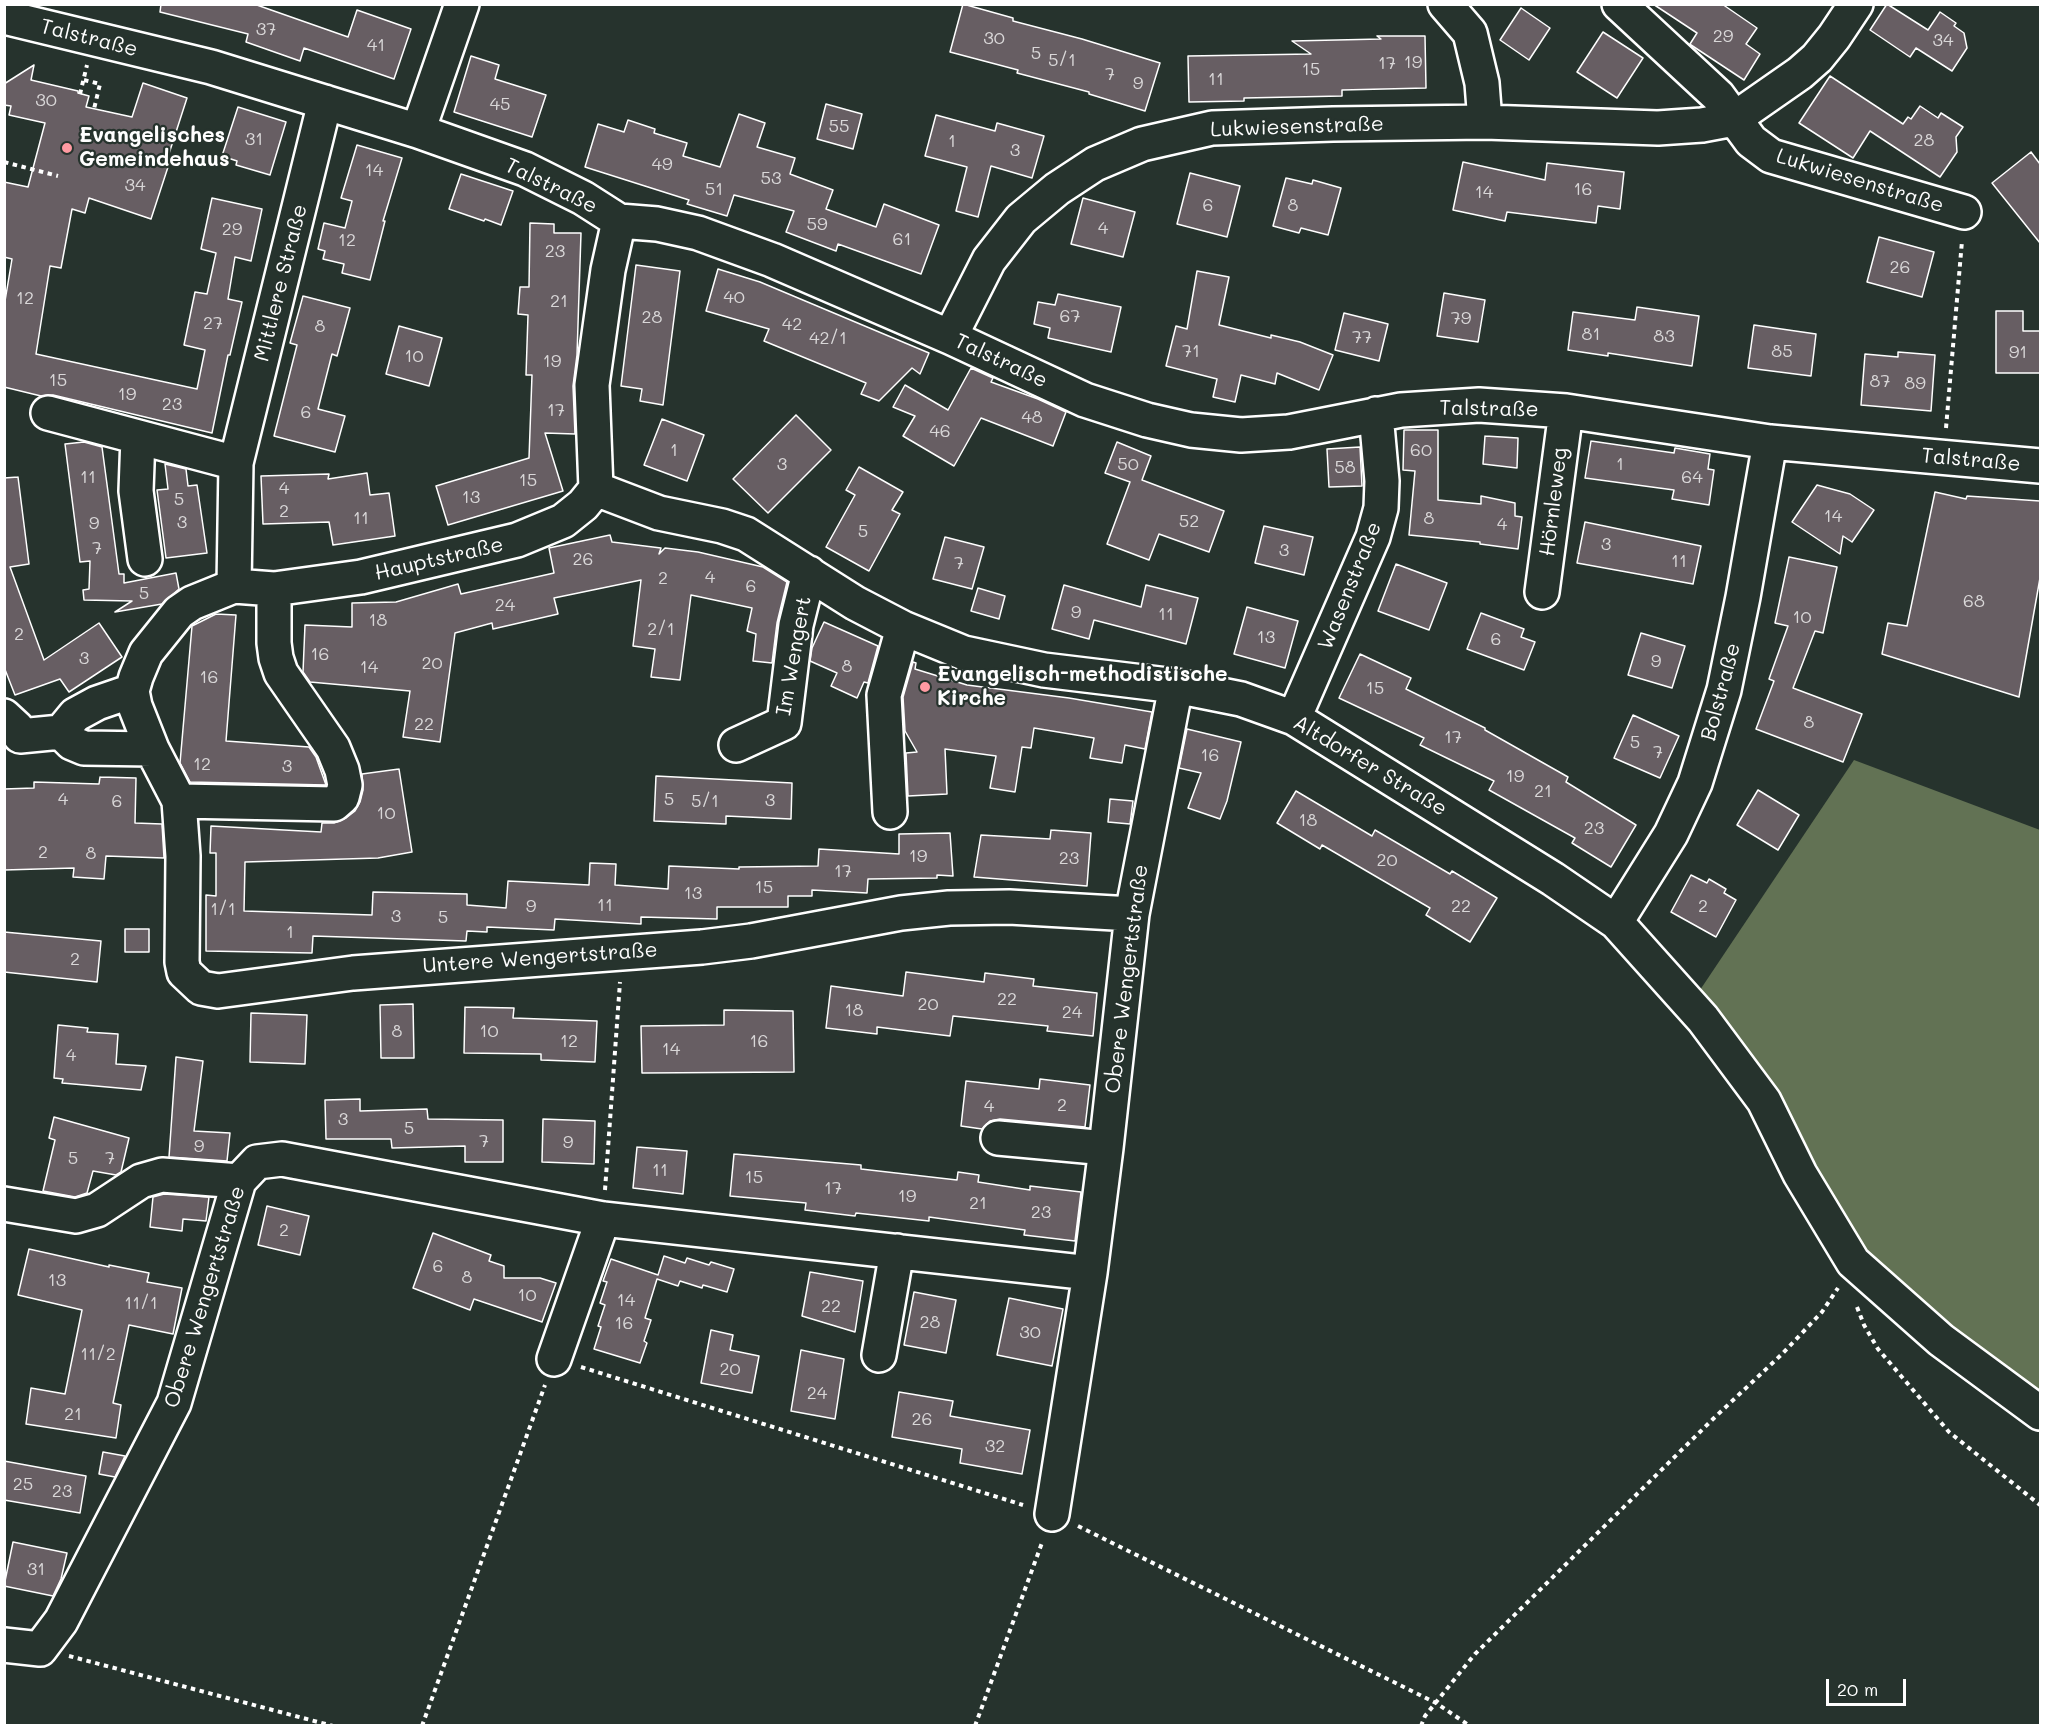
<!DOCTYPE html>
<html>
<head>
<meta charset="utf-8">
<style>
	body { margin:0 }
	#map { position:relative; width:2045px; height:1730px; overflow:hidden; background:#26332d; font-family:Mali,sans-serif }
	canvas { display:block }
	.frame { position:absolute; inset:0; border:6px solid #fff; pointer-events:none }
	.scale { position:absolute; left:1826px; top:1679px; width:80px; height:27px; box-sizing:border-box; border:3px solid #fff; border-top:0; padding-left:8px; font-size:18px; line-height:21px; white-space:nowrap; color:#fff; -webkit-text-stroke:4px #26332d; paint-order:stroke }
</style>
</head>
<body>
<div id="map">
<canvas width="2045" height="1730"></canvas>
<div class="frame"></div>
<div class="scale">20 m</div>
</div>
<script>
const g = document.querySelector('canvas').getContext('2d');
g.lineJoin = 'round';
function fill(path, color) { g.fillStyle = color; g.fill(path, 'evenodd'); }
const toPath = rows => new Path2D(rows.map(r => 'M' + r).join(''));
function trace(path, color, width, dash) { g.strokeStyle = color; g.lineWidth = width; g.lineCap = dash ? 'butt' : 'round'; g.setLineDash(dash || []); g.stroke(path); }
function drawText(font, color, halo, rows, align = 'center') {
  g.font = font + ' Mali,sans-serif'; g.lineWidth = 4.5; g.setLineDash([]); g.textBaseline = 'middle'; g.strokeStyle = halo; g.fillStyle = color; for (const [text, x, y, turn = 0] of rows) {
    g.save(); g.translate(x, y); g.rotate((+turn || 0) * Math.PI / 180); g.textAlign = isNaN(turn) ? turn : align; if (halo) g.strokeText(text, 0, 0); g.fillText(text, 0, 0); g.restore();
  }
}
fill(toPath([
	[1854,760,2040,830,2040,1398,2015,1382,1862,1247,1696,996]
]), '#627254');
const building = toPath([
	[161,4,254,4,348,37,357,10,411,29,394,79,304,48,300,61,246,42,248,34,160,12,161,4],
	[963,4,1013,18,1013,21,1082,39,1160,63,1145,111,1089,94,1089,92,1017,73,1018,70,950,52,963,4],
	[1653,4,1722,4,1757,28,1746,44,1760,54,1744,80,1691,45,1690,44,1697,33,1653,4],
	[1887,4,1928,30,1940,12,1956,23,1954,26,1964,33,1967,48,1952,71,1916,48,1910,57,1870,30,1887,4],
	[1521,8,1550,28,1529,60,1500,40,1521,8],
	[1603,32,1643,58,1617,98,1577,72,1603,32],
	[1377,36,1425,36,1426,88,1342,90,1342,96,1244,98,1244,101,1189,102,1188,56,1311,54,1292,41,1381,39,1377,36],
	[471,56,499,65,495,79,546,95,532,137,454,112,471,56],
	[34,65,31,80,78,91,78,93,89,96,86,107,132,117,143,83,187,98,165,166,168,167,151,219,89,198,85,213,72,209,61,268,50,266,36,354,197,389,205,350,184,345,195,292,207,294,216,253,201,249,212,198,262,209,251,261,235,257,228,299,242,302,230,355,228,355,212,433,53,395,41,396,4,387,4,307,12,259,4,257,4,182,28,187,45,123,9,115,11,106,4,105,4,84,34,65],
	[1830,76,1903,124,1908,117,1911,119,1920,106,1938,118,1941,113,1963,127,1956,137,1957,152,1940,177,1870,131,1853,158,1799,123,1830,76],
	[826,104,862,114,853,149,817,139,826,104],
	[238,107,286,122,270,175,236,165,237,161,222,156,238,107],
	[739,114,765,123,757,147,795,158,790,174,833,190,826,209,876,227,884,204,939,225,921,274,838,244,836,251,786,232,794,211,734,195,727,216,687,204,689,200,585,167,598,124,624,132,628,120,655,129,654,133,687,143,683,156,720,167,739,114],
	[936,115,995,131,997,123,1044,136,1032,178,991,166,978,217,956,211,967,167,925,156,936,115],
	[357,145,402,158,383,221,385,221,370,280,342,273,344,264,323,259,325,251,318,249,324,223,345,228,352,201,341,198,357,145],
	[2031,152,2040,164,2040,243,1992,183,2031,152],
	[1463,162,1545,180,1547,163,1624,172,1620,209,1598,206,1596,223,1507,212,1505,221,1453,210,1463,162],
	[1190,173,1240,186,1227,237,1177,224,1190,173],
	[461,174,513,191,501,225,485,219,484,221,449,209,461,174],
	[1286,178,1312,184,1313,180,1341,188,1328,235,1301,228,1299,233,1273,226,1286,178],
	[1083,198,1135,212,1123,257,1071,244,1083,198],
	[530,223,554,224,554,233,581,233,577,355,573,386,575,434,545,433,563,491,448,525,436,486,529,458,532,375,526,375,528,315,518,314,520,287,529,287,530,223],
	[1879,237,1934,252,1922,297,1867,282,1879,237],
	[636,265,680,271,663,405,640,401,642,389,621,386,636,265],
	[718,269,760,282,929,353,920,374,912,368,879,401,861,394,866,383,764,341,769,329,706,311,718,269],
	[1197,271,1229,277,1219,325,1271,338,1271,335,1300,342,1333,355,1319,390,1277,373,1275,384,1241,375,1235,402,1213,397,1217,379,1166,366,1176,326,1187,329,1197,271],
	[1444,293,1485,300,1478,342,1437,336,1444,293],
	[1058,294,1121,307,1111,352,1048,338,1050,328,1034,324,1038,302,1055,305,1058,294],
	[303,296,350,308,337,356,332,354,318,409,345,416,335,452,274,436,297,345,290,343,303,296],
	[1637,307,1699,316,1692,366,1608,353,1608,356,1568,350,1573,312,1635,320,1637,307],
	[1996,311,2023,311,2023,331,2040,331,2040,373,1996,373,1996,311],
	[1344,313,1388,324,1379,361,1335,350,1344,313],
	[1754,325,1816,334,1811,376,1748,368,1754,325],
	[399,326,442,338,429,386,386,374,399,326],
	[1898,352,1935,355,1931,411,1861,405,1865,354,1898,357,1898,352],
	[971,368,993,378,991,382,1038,399,1066,412,1053,446,981,418,954,466,903,436,915,416,893,407,905,385,948,410,971,368],
	[796,415,831,450,768,513,733,479,796,415],
	[662,419,704,435,687,481,644,465,662,419],
	[1404,430,1438,430,1438,500,1481,504,1481,496,1515,503,1515,516,1522,517,1518,549,1480,544,1480,542,1409,535,1415,471,1403,470,1404,430],
	[1485,436,1518,438,1517,468,1483,464,1485,436],
	[1591,441,1674,453,1675,448,1710,454,1708,469,1714,470,1709,505,1672,499,1674,490,1585,478,1591,441],
	[84,442,102,447,119,574,124,574,124,583,176,573,179,589,162,604,115,612,132,601,84,600,83,590,89,589,90,561,80,562,65,444,84,442],
	[1117,442,1151,456,1142,480,1224,511,1209,552,1159,534,1149,560,1107,544,1130,482,1105,473,1117,442],
	[1360,447,1362,486,1329,487,1327,449,1360,447],
	[165,464,186,469,188,486,197,485,207,553,166,558,157,490,168,489,165,464],
	[859,467,903,492,892,510,900,514,869,571,826,547,855,495,846,490,859,467],
	[367,473,370,495,389,493,395,536,333,545,329,522,263,524,261,476,329,474,328,479,367,473],
	[18,477,29,564,10,567,44,660,99,623,122,657,69,692,60,679,15,695,4,667,4,478,18,477],
	[1817,485,1850,494,1874,510,1852,542,1843,536,1840,554,1792,522,1817,485],
	[1935,492,1966,499,1967,496,2040,501,2040,578,2019,697,1882,654,1888,623,1907,626,1935,492],
	[1585,522,1701,546,1693,584,1577,563,1585,522],
	[1264,526,1313,537,1304,575,1255,563,1264,526],
	[610,535,612,542,661,548,659,554,665,548,698,552,763,567,787,582,777,623,772,663,753,661,756,634,747,631,752,608,691,595,680,680,651,677,655,649,633,646,641,580,554,598,558,614,493,629,492,623,455,633,440,742,403,737,410,691,310,682,303,672,305,625,352,627,352,603,396,602,458,584,461,594,554,573,549,548,610,535],
	[945,537,984,547,972,589,933,579,945,537],
	[1789,557,1837,567,1823,633,1815,631,1793,688,1862,714,1843,762,1756,729,1774,681,1769,679,1788,626,1775,623,1789,557],
	[1396,564,1447,583,1429,630,1378,611,1396,564],
	[1064,585,1141,607,1146,585,1198,598,1186,644,1094,620,1089,639,1052,629,1064,585],
	[978,588,1005,596,999,619,971,611,978,588],
	[1247,607,1298,621,1285,668,1234,654,1247,607],
	[1481,613,1524,629,1521,637,1535,642,1524,670,1467,649,1481,613],
	[216,614,236,615,226,741,309,747,316,757,326,785,190,782,180,763,192,626,216,614],
	[824,622,878,646,868,683,864,682,857,698,831,686,837,673,810,661,812,648,824,622],
	[1641,633,1685,646,1672,688,1628,675,1641,633],
	[1360,654,1411,678,1406,689,1485,728,1485,730,1568,777,1566,782,1636,825,1611,867,1572,843,1575,838,1489,790,1494,781,1420,745,1424,738,1339,698,1360,654],
	[913,662,916,663,915,669,967,685,1069,698,1152,712,1145,749,1125,745,1122,763,1090,758,1094,738,1034,728,1031,748,1022,747,1015,792,990,788,996,756,945,749,947,794,908,796,906,753,917,752,905,731,903,697,913,662],
	[1633,715,1679,736,1660,778,1614,758,1633,715],
	[1187,729,1241,742,1227,801,1220,819,1188,808,1201,773,1179,768,1187,729],
	[399,769,412,852,378,858,245,862,244,911,372,915,373,892,467,894,467,905,506,908,508,881,589,885,590,863,616,864,615,885,668,889,669,866,739,869,739,867,818,866,819,849,899,854,899,834,950,833,953,876,937,875,937,878,868,879,867,893,812,890,812,896,788,896,788,907,717,907,717,919,641,917,641,924,555,919,554,930,487,927,487,932,467,931,466,941,313,936,312,953,206,951,206,895,216,896,216,853,210,853,211,826,321,832,322,823,334,823,346,818,355,811,360,802,363,790,362,774,399,769],
	[656,776,792,783,791,819,726,816,726,824,654,821,656,776],
	[100,777,136,778,135,823,162,824,164,858,106,856,104,879,73,877,74,868,4,870,4,789,34,788,34,782,99,784,100,777],
	[1758,790,1799,815,1778,850,1737,825,1758,790],
	[1296,791,1372,836,1375,830,1450,874,1452,871,1497,898,1470,942,1426,915,1430,908,1322,845,1320,849,1277,823,1296,791],
	[1110,799,1133,801,1130,824,1108,822,1110,799],
	[1051,830,1091,833,1087,886,974,877,981,835,1050,839,1051,830],
	[1691,875,1707,883,1709,879,1726,889,1724,893,1736,900,1716,937,1671,912,1691,875],
	[125,929,149,929,149,952,125,952,125,929],
	[4,932,101,941,97,982,4,972,4,932],
	[906,972,984,982,985,973,1034,979,1033,986,1097,993,1093,1036,1047,1031,1048,1026,953,1016,950,1036,877,1027,877,1034,826,1028,831,986,903,996,906,972],
	[413,1004,414,1058,381,1058,380,1005,413,1004],
	[465,1007,514,1008,513,1018,597,1021,595,1062,541,1060,541,1054,464,1053,465,1007],
	[724,1010,793,1011,794,1072,642,1073,641,1026,724,1025,724,1010],
	[251,1013,307,1015,305,1064,250,1062,251,1013],
	[58,1025,88,1028,87,1032,118,1034,116,1064,146,1066,141,1090,62,1083,63,1079,54,1078,58,1025],
	[176,1057,203,1061,194,1131,230,1133,227,1161,169,1157,176,1057],
	[1040,1079,1090,1085,1085,1127,1000,1119,990,1121,982,1129,961,1126,966,1081,1039,1089,1040,1079],
	[360,1099,360,1111,427,1109,428,1119,503,1120,503,1162,465,1162,465,1146,392,1148,391,1139,326,1139,325,1100,360,1099],
	[54,1117,129,1138,121,1172,116,1175,93,1171,87,1193,75,1197,43,1191,55,1140,49,1138,54,1117],
	[543,1119,595,1121,594,1164,542,1162,543,1119],
	[637,1147,687,1151,683,1194,633,1188,637,1147],
	[734,1154,861,1165,861,1169,957,1180,958,1172,979,1175,978,1182,1030,1190,1030,1186,1081,1192,1075,1241,1024,1235,1025,1230,929,1217,929,1221,856,1213,855,1216,805,1210,806,1203,730,1196,734,1154],
	[164,1194,209,1197,206,1221,183,1219,182,1231,150,1227,153,1197,164,1194],
	[267,1206,309,1216,300,1255,258,1245,267,1206],
	[433,1233,491,1255,489,1261,504,1266,504,1278,540,1278,556,1283,542,1322,474,1299,470,1310,413,1288,433,1233],
	[29,1249,109,1267,109,1265,149,1273,147,1282,182,1288,173,1334,129,1325,113,1403,121,1405,116,1438,26,1424,31,1388,65,1394,82,1310,18,1295,29,1249],
	[664,1256,685,1263,687,1258,709,1265,711,1262,734,1269,727,1292,703,1285,702,1288,680,1281,678,1286,657,1279,645,1318,651,1320,644,1341,647,1343,640,1363,594,1349,601,1327,598,1326,605,1305,600,1303,607,1282,603,1281,611,1259,658,1275,664,1256],
	[810,1272,863,1281,855,1332,802,1316,810,1272],
	[914,1292,956,1300,946,1353,904,1345,914,1292],
	[1009,1298,1063,1309,1052,1366,997,1355,1009,1298],
	[711,1330,733,1335,730,1350,759,1356,752,1393,701,1383,711,1330],
	[801,1350,844,1359,835,1419,791,1411,801,1350],
	[899,1392,953,1401,950,1416,1030,1430,1022,1474,960,1463,962,1449,892,1437,899,1392],
	[103,1452,125,1456,115,1477,99,1474,103,1452],
	[4,1461,86,1476,80,1513,4,1500,4,1461],
	[13,1542,67,1553,61,1579,53,1596,4,1586,13,1542]
]);
fill(building, '#675e63');
trace(building, '#fff', 1.5);
const minor = toPath([
	[1445,4,1470,33,1482,83,1485,122],
	[1619,4,1718,96,1751,141,1771,156,1964,212],
	[4,17,211,67,418,131,525,169,583,198,619,221,657,224,698,233,772,260,950,337,1085,400,1147,420,1191,430,1241,435,1289,432,1401,410,1479,405,1566,411,1770,442,2040,466],
	[418,131,462,4],
	[950,337,989,260,1021,219,1057,189,1095,164,1142,144,1212,128,1333,124,1485,122,1658,128,1702,125,1734,119,1800,73,1817,58,1834,37,1856,4],
	[48,413,236,463],
	[138,437,136,491,145,559],
	[596,489,659,513,722,526,746,534,855,603,903,628,964,653,1044,670,1176,686,1241,699,1294,718,1553,879,1616,922,1703,1019,1764,1101,1800,1174,1853,1262,1941,1340,2040,1413],
	[234,586,236,463,325,102],
	[1542,592,1566,411],
	[132,691,135,706,152,749,179,801,183,856,182,962,184,972,201,988,218,991,353,973,702,947,751,941,901,913,949,908,1009,907,1132,914],
	[4,716,17,728,20,736,61,732,75,715,97,703,132,691,136,677,146,653,179,612,192,603,234,586,274,589,361,577,517,540,563,521,583,505,596,489,592,385,608,270,619,221],
	[1294,718,1373,537,1381,508,1382,481,1376,414],
	[61,732,72,743,84,748,152,749],
	[736,745,784,723,796,625,809,573],
	[179,801,334,804,342,797,345,785,342,770,333,748,281,673,276,658,274,643,274,589],
	[890,812,884,695,903,628],
	[1616,922,1671,834,1695,783,1724,690,1743,597,1770,442],
	[998,1138,1106,1148],
	[4,1204,76,1216,97,1210,141,1181,162,1175,239,1181],
	[879,1355,897,1251],
	[554,1359,603,1219],
	[1052,1514,1090,1273,1106,1148,1132,914,1176,686],
	[4,1645,40,1649,61,1621,174,1403,239,1181,257,1162,282,1159,603,1219,1090,1273]
]);
trace(minor, '#fff', 38);
trace(toPath([
	[84,80,100,84,94,109],
	[80,94,87,65],
	[4,162,58,176],
	[1946,428,1962,241],
	[605,1190,620,982],
	[1857,1307,1864,1325,1878,1349,1949,1432,2040,1505],
	[581,1367,1023,1505],
	[1078,1526,1436,1703,1470,1726],
	[69,1656,333,1726],
	[422,1726,545,1385],
	[975,1726,1043,1540],
	[1421,1726,1425,1716,1475,1654,1713,1419,1781,1355,1822,1312,1838,1288]
]), '#fff', 4, [4.5, 4.5]);
trace(minor, '#26332d', 33);
for (const [x, y, r, color] of [
	[67,148,6,"#ff9aa2"],
	[925,687,6,"#ff9aa2"]
]) { const dot = new Path2D(); dot.arc(x, y, r, 0, 2 * Math.PI); g.fillStyle = color; g.fill(dot); trace(dot, '#26332d', 2); }
drawText('18px', '#d9d7d8', null, [
	["37",266,29],
	["29",1723,36],
	["30",994,38],
	["34",1943,40],
	["41",376,45],
	["5",1036,53],
	["5/1",1062,60],
	["19",1413,62],
	["17",1387,63],
	["15",1311,69],
	["7",1110,74],
	["11",1216,79],
	["9",1138,83],
	["30",46,100],
	["45",500,104],
	["55",839,126],
	["31",254,139],
	["28",1924,140],
	["1",952,141],
	["3",1015,150],
	["49",662,164],
	["14",374,170],
	["53",771,178],
	["34",135,185],
	["51",714,189],
	["16",1583,189],
	["14",1484,192],
	["6",1208,205],
	["8",1293,205],
	["59",817,224],
	["4",1103,228],
	["29",232,229],
	["61",902,239],
	["12",347,240],
	["23",555,251],
	["26",1900,267],
	["40",734,297],
	["12",25,298],
	["21",559,301],
	["67",1070,316],
	["28",652,317],
	["79",1461,318],
	["27",213,323],
	["42",792,324],
	["8",320,326],
	["81",1591,334],
	["83",1664,336],
	["77",1362,337],
	["42/1",828,338],
	["71",1191,351],
	["85",1782,351],
	["91",2018,352],
	["10",414,356],
	["19",552,361],
	["15",58,380],
	["87",1880,381],
	["89",1915,383],
	["19",127,394],
	["23",172,404],
	["17",556,410],
	["6",306,412],
	["48",1032,417],
	["46",940,431],
	["1",674,450],
	["60",1421,450],
	["3",782,464],
	["50",1128,464],
	["1",1620,464],
	["58",1345,467],
	["11",88,477],
	["64",1692,477],
	["15",528,480],
	["4",284,488],
	["13",471,497],
	["5",179,499],
	["2",284,511],
	["14",1833,516],
	["11",361,518],
	["8",1429,518],
	["52",1189,521],
	["3",182,522],
	["9",94,523],
	["4",1502,524],
	["5",863,531],
	["3",1606,544],
	["7",97,548],
	["3",1284,550],
	["26",583,559],
	["11",1679,561],
	["7",959,563],
	["4",710,577],
	["2",663,578],
	["6",751,586],
	["5",144,593],
	["68",1974,601],
	["24",505,605],
	["9",1076,612],
	["11",1166,614],
	["10",1802,617],
	["18",378,620],
	["2/1",661,629],
	["2",19,634],
	["13",1266,637],
	["6",1496,639],
	["16",320,654],
	["3",84,658],
	["9",1656,661],
	["20",432,663],
	["8",847,666],
	["14",369,667],
	["16",209,677],
	["15",1375,688],
	["8",1809,722],
	["22",424,724],
	["17",1453,737],
	["5",1635,742],
	["7",1658,752],
	["16",1210,755],
	["12",202,764],
	["3",287,766],
	["19",1515,776],
	["21",1543,791],
	["4",63,799],
	["5",669,799],
	["3",770,800],
	["6",117,801],
	["5/1",705,801],
	["10",386,813],
	["18",1308,820],
	["23",1594,828],
	["2",43,852],
	["8",91,853],
	["19",918,856],
	["23",1069,858],
	["20",1387,860],
	["17",843,871],
	["15",764,887],
	["13",693,893],
	["11",605,905],
	["9",531,906],
	["22",1461,906],
	["2",1703,906],
	["1/1",223,909],
	["3",396,916],
	["5",443,917],
	["1",290,932],
	["2",75,959],
	["22",1007,999],
	["20",928,1004],
	["18",854,1010],
	["24",1072,1012],
	["8",397,1031],
	["10",489,1031],
	["12",569,1041],
	["16",759,1041],
	["14",671,1049],
	["4",71,1055],
	["2",1062,1105],
	["4",989,1106],
	["3",343,1119],
	["5",409,1128],
	["7",484,1141],
	["9",568,1142],
	["9",199,1146],
	["5",73,1158],
	["7",110,1158],
	["11",660,1170],
	["15",754,1177],
	["17",833,1188],
	["19",907,1196],
	["21",978,1203],
	["23",1041,1212],
	["2",284,1230],
	["6",438,1266],
	["8",467,1277],
	["13",57,1280],
	["10",527,1295],
	["14",626,1300],
	["11/1",141,1303],
	["22",831,1306],
	["28",930,1322],
	["16",624,1323],
	["30",1030,1332],
	["11/2",98,1354],
	["20",730,1369],
	["24",817,1393],
	["21",73,1414],
	["26",922,1419],
	["32",995,1446],
	["25",23,1484],
	["23",62,1491],
	["31",36,1569]
]);
drawText('21px', '#fff', '#26332d', [
	["Talstraße",89,38,14],
	["Lukwiesenstraße",1297,127,-2],
	["Lukwiesenstraße",1860,181,17],
	["Talstraße",551,186,26],
	["Mittlere Straße",281,283,-76],
	["Talstraße",1001,361,25],
	["Talstraße",1489,409,1],
	["Talstraße",1971,460,5],
	["Hörnleweg",1554,502,-83],
	["Hauptstraße",439,559,-13],
	["Wasenstraße",1350,586,-68],
	["Im Wengert",794,656,-80],
	["Bolstraße",1721,692,-75],
	["Altdorfer Straße",1370,766,31],
	["Untere Wengertstraße",540,958,-4],
	["Obere Wengertstraße",1127,979,-83],
	["Obere Wengertstraße",205,1297,-73]
]);
drawText('bold 21px', '#fff', '#26332d', [
	["Evangelisches",79,136],
	["Gemeindehaus",79,160],
	["Evangelisch-methodistische",937,675],
	["Kirche",937,699]
], 'left');
</script>
</body>
</html>
